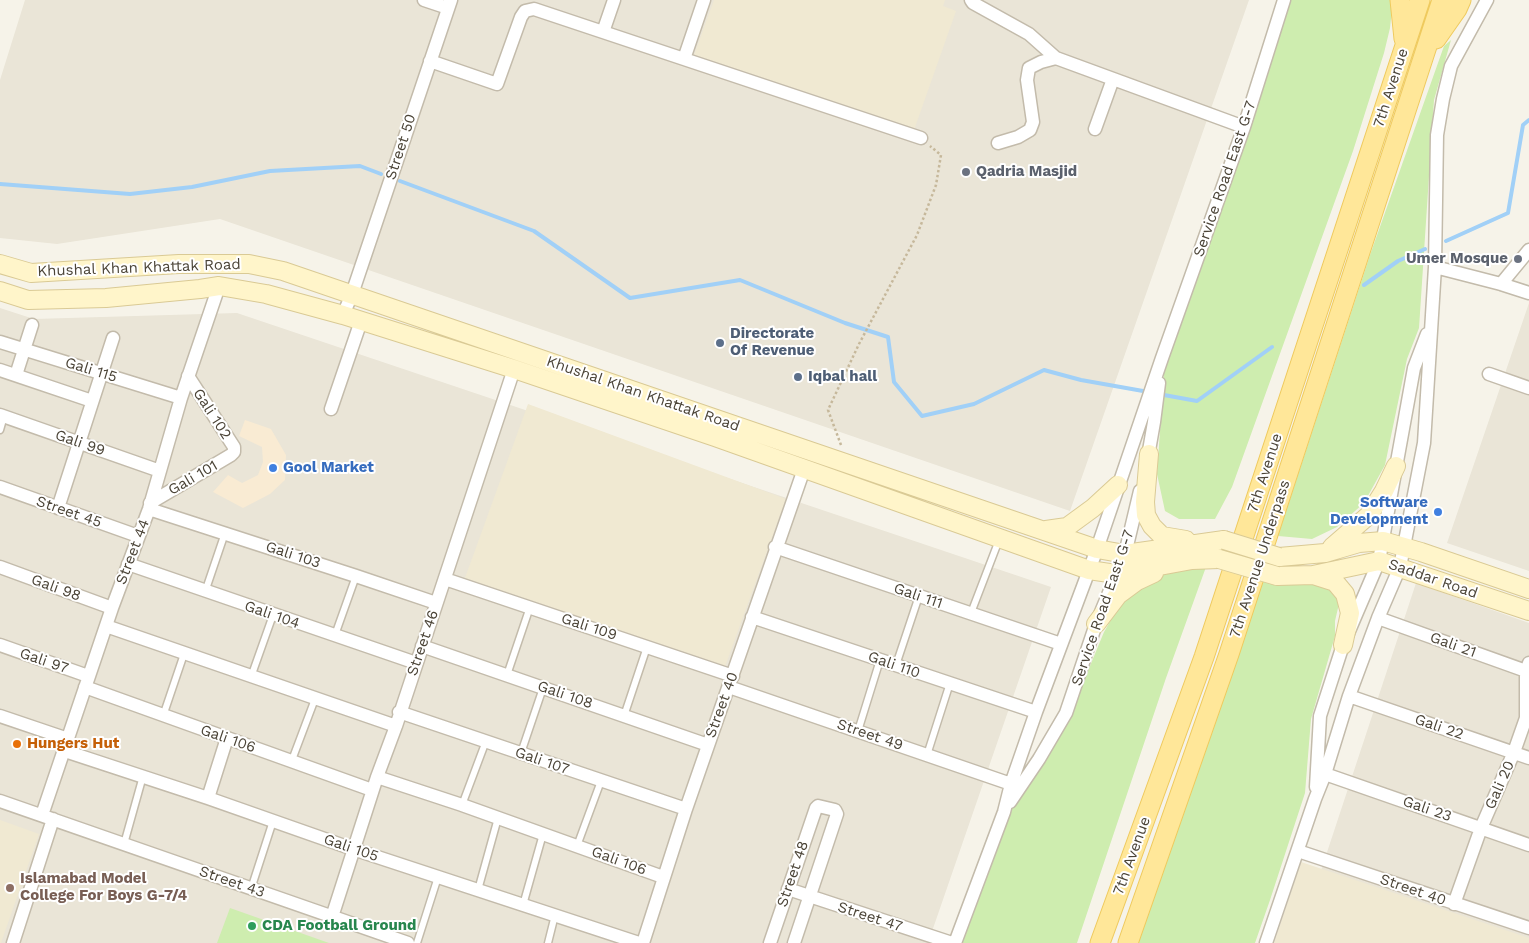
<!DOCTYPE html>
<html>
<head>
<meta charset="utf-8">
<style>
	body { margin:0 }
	canvas { display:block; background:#f6f3e9 }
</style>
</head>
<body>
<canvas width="1529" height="943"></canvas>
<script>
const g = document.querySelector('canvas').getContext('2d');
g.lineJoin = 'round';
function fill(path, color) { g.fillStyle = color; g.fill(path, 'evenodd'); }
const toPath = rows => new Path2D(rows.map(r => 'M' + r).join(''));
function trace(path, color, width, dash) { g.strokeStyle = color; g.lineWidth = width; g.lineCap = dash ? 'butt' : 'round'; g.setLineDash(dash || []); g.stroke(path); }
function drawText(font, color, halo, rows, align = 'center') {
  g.font = font + ' "Work Sans",sans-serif'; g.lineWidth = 4; g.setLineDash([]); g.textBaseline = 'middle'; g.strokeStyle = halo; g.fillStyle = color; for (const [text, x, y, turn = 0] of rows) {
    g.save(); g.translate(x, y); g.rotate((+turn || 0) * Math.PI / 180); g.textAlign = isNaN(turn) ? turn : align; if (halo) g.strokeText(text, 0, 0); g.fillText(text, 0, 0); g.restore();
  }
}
fill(toPath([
	[25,0,1249,0,1070,511,220,219,57,244,0,238,0,80],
	[1529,303,1529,571,1447,543],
	[0,308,34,319,237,313,1051,587,928,943,0,943],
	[1416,583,1529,623,1529,943,1297,943]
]), '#eae5d7');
fill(toPath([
	[245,420,271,429,286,455,285,480,270,494,243,508,213,492,228,475,242,483,258,475,263,462,262,447,239,436]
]), '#f9ebd3');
fill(toPath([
	[714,0,945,0,943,6,956,11,913,133,693,58],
	[528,404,786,499,723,672,465,578],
	[0,820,39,834,1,943,0,943],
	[1301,862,1529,938,1529,943,1274,943]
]), '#f0e9d2');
fill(toPath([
	[1288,0,1393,0,1390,28,1384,53,1353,151,1232,487,1215,519,1179,519,1165,511,1157,474,1165,359],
	[1451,40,1434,100,1419,328,1407,359,1385,465,1364,503,1337,527,1312,539,1278,536,1370,255,1444,46],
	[1206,567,1166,678,1077,943,961,943,1007,816,1038,768,1073,707,1104,632,1124,597,1161,575],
	[1257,580,1330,584,1341,595,1335,621,1335,636,1311,719,1305,793,1270,900,1255,943,1135,943],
	[230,908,329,943,217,943]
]), '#ceedaf');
trace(toPath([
	[400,181,534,231,630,298,740,280,845,323,888,337,894,382,922,416,974,404,1044,370,1081,380,1143,391],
	[0,184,130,194,192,187,270,171,360,166,381,174],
	[1446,241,1508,213,1523,125,1529,120],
	[1364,285,1398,261,1425,249],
	[1164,395,1197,401,1272,347]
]), '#a1d0f7', 4);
const lane = toPath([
	[0,430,4,416],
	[205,592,225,533],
	[971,613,999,540],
	[335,635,356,576],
	[896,665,919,596],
	[507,675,530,607],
	[251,677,273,615],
	[163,716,184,654],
	[624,716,647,647],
	[858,731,880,660],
	[521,753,543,688],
	[927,755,950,683],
	[292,760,315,699],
	[462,805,486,741],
	[124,844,143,776],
	[577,846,601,781],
	[251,889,273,821],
	[478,890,498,818],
	[523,905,543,834],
	[417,943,438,877],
	[548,943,555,915]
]);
const street = toPath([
	[424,0,448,8],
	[971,0,973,3,1029,34,1056,58,1244,127],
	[603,32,614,0],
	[684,59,704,0],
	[430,61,497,84,521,17,525,11,534,9,921,138],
	[1095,129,1113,79],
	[998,143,1018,137,1030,130,1033,122,1027,80,1029,68,1041,62,1056,58],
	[1435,267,1501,284,1529,293],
	[1501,284,1529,250],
	[343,315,352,294,451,0],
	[0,342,181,398],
	[0,370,92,401],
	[1489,374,1529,388],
	[16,375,32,325],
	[331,409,361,321],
	[0,415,160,471],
	[1147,462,1154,422,1159,383],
	[0,487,138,536],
	[150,503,231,455,234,452,234,447,188,376],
	[58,508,113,338],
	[149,509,356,576,436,603],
	[775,547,1061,644],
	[128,564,416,663],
	[0,567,112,608],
	[445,579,733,676],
	[752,617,1036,712],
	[1378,618,1529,672],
	[106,626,396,726],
	[0,645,88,676],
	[422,646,708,745],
	[85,687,372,790],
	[729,687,1011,784],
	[1349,696,1529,758],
	[399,712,686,809],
	[0,716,68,739],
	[65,751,208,798,353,849,639,943],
	[1325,774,1529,845],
	[377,777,462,805,663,877],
	[1316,787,1320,716,1343,645,1379,561,1414,368,1427,334],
	[208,798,227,738],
	[0,801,408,943],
	[1010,802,1039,759,1066,713,1096,624,1125,554,1140,491],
	[42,815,112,608,149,509,181,398,219,286],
	[1298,851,1529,928],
	[788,889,952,943],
	[1454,904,1481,828,1514,752,1526,718,1526,671,1529,663],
	[332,917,377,777,396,726,514,369],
	[13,943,53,819],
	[643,943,686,809,804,469],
	[770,943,816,808,818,806,835,810,837,814,794,943],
	[955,943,1004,812,1011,784,1036,712,1097,549,1162,358,1244,127,1284,0],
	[1266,943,1315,799,1325,774,1349,696,1378,618,1400,567,1424,443,1435,267,1437,135,1443,99,1451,66,1487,0]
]);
const secondary = toPath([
	[0,264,31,273,179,264,249,264,283,271,1097,549,1125,554,1224,540],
	[0,291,28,300,106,298,200,289,219,286,266,294,343,315,514,369,715,437,1089,570,1116,574,1192,560,1219,559],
	[1149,454,1145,502,1146,515,1152,526,1162,536,1186,540],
	[1046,530,1067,527,1093,508,1118,485],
	[1332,547,1369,515,1384,491,1396,466],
	[1279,557,1325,553,1359,543,1383,541,1421,552,1529,589],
	[1313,575,1335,582,1345,594,1350,613,1343,645],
	[1277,576,1313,575,1379,561,1529,611],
	[1096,624,1118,595,1137,581,1154,573]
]);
const primary = toPath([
	[1400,0,1404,39],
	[1436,39,1457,9,1461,0],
	[1100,943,1204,657,1420,0],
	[1128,943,1229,654,1442,0]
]);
trace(lane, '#c3bbab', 9);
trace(street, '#c3bbab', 15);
trace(secondary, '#daca95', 20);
trace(primary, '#efca5e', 21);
trace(toPath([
	[841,445,828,410,859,344,917,235,936,185,941,155,930,146]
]), '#c6b89b', 2.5, [2.5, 2.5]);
trace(lane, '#fff', 6);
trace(street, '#fff', 12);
trace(secondary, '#fff5ca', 18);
trace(primary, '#ffe799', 19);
const secondaryBridge = toPath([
	[1224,540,1279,557],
	[1219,559,1277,576]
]);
trace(secondaryBridge, '#daca95', 20, []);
trace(secondaryBridge, '#fff5ca', 18);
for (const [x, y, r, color] of [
	[966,172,5,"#6b7280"],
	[1518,259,5,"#6b7280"],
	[720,343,5,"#5c6f8a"],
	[798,377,5,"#5c6f8a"],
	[273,468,5,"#3f7fe0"],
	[1438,512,5,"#3f7fe0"],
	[17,744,5,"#e8710a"],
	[10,888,5,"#8d6e63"],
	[252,926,5,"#2e9e5b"]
]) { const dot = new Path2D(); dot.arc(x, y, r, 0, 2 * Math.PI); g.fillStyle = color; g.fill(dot); trace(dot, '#fff', 2); }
drawText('15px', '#4b4437', '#fff', [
	["7th Avenue",1391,88,-72],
	["Street 50",401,147,-72],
	["Service Road East G-7",1225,179,-71],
	["Khushal Khan Khattak Road",139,268,-2],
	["Gali 115",91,370,17],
	["Khushal Khan Khattak Road",643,394,19],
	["Gali 102",212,414,57],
	["Gali 99",80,443,19],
	["7th Avenue",1265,473,-72],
	["Gali 101",193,478,-30],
	["Street 45",69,512,19],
	["Street 44",133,552,-69],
	["Gali 103",293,555,18],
	["7th Avenue Underpass",1260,559,-72],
	["Saddar Road",1433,579,19],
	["Gali 98",56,588,20],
	["Gali 111",918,596,19],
	["Service Road East G-7",1103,608,-71],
	["Gali 104",272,615,19],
	["Gali 109",589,627,18],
	["Street 46",423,643,-71],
	["Gali 21",1453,645,20],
	["Gali 97",44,661,19],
	["Gali 110",894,665,19],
	["Gali 108",565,695,19],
	["Street 40",722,705,-70],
	["Gali 22",1439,727,19],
	["Street 49",870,735,19],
	["Gali 106",228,739,19],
	["Gali 107",542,761,19],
	["Gali 20",1500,785,-66],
	["Gali 23",1427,809,19],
	["Gali 105",351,848,19],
	["7th Avenue",1132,856,-70],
	["Gali 106",619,861,20],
	["Street 48",793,874,-71],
	["Street 43",232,882,19],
	["Street 40",1413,890,19],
	["Street 47",870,917,18]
]);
drawText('bold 15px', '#5b616d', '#fff', [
	["Qadria Masjid",976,172],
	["Umer Mosque",1508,259,"right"]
], 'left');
drawText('bold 15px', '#4e5e75', '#fff', [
	["Directorate",730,334],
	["Of Revenue",730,351],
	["Iqbal hall",808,377]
], 'left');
drawText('bold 15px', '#366cbe', '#fff', [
	["Gool Market",283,468],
	["Software",1428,503,"right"],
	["Development",1428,520,"right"]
], 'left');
drawText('bold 15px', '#c56008', '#fff', [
	["Hungers Hut",27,744]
], 'left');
drawText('bold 15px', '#785e54', '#fff', [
	["Islamabad Model",20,879],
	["College For Boys G-7/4",20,896]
], 'left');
drawText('bold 15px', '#27864d', '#fff', [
	["CDA Football Ground",262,926]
], 'left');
</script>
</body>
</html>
